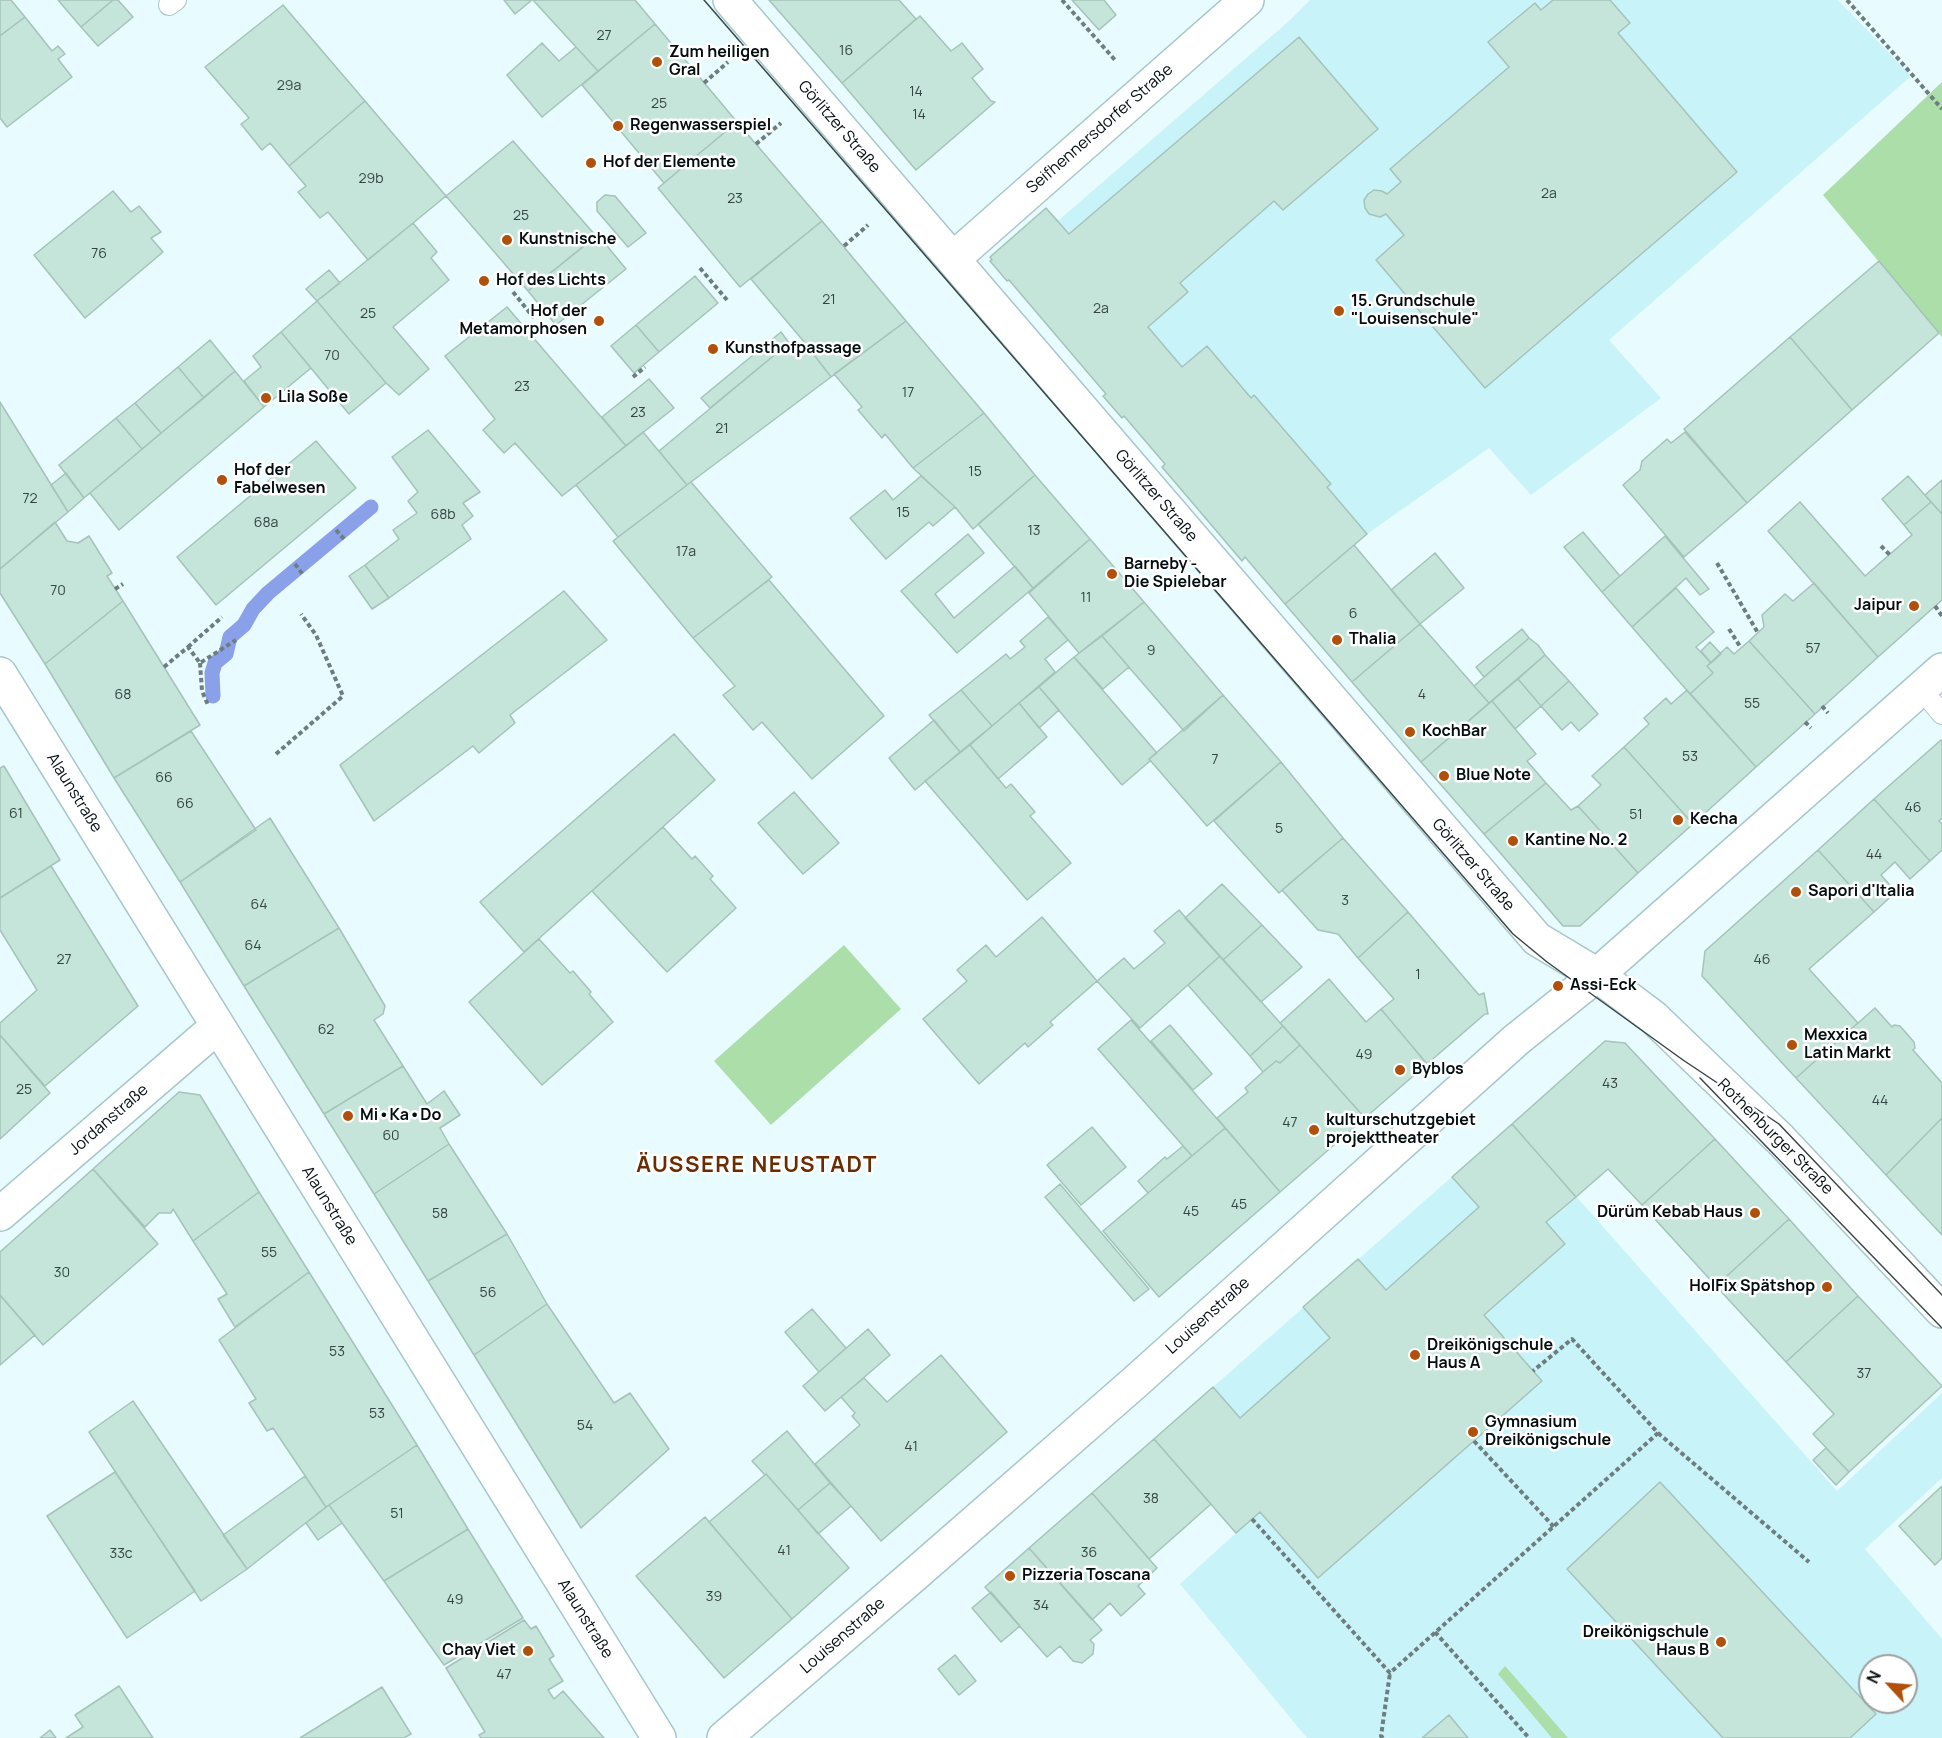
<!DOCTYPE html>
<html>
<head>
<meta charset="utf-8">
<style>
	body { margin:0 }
	#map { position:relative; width:1942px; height:1738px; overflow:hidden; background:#e8fbfe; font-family:Manrope,sans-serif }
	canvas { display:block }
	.north { position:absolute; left:1858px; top:1654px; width:60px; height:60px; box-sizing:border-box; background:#fff; border:2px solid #9b9f9f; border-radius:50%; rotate:296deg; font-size:16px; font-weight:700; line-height:24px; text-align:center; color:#040e10 }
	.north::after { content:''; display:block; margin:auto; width:21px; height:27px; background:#b0500a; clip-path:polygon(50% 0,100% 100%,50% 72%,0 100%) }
</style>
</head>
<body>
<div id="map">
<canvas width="1942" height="1738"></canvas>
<div class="north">N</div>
</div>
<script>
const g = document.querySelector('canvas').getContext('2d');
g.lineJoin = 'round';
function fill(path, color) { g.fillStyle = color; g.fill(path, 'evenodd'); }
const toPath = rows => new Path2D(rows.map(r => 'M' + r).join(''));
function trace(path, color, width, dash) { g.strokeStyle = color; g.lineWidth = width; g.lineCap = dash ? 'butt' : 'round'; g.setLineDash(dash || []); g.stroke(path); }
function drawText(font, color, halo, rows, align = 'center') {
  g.font = font + ' Manrope,sans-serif'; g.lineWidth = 5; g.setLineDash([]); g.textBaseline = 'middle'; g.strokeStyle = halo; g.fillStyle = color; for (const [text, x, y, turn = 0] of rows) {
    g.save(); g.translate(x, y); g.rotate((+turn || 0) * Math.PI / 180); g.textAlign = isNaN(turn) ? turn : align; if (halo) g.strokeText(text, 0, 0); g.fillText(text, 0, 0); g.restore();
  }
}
fill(toPath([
	[1310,0,1838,0,1911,76,1609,340,1661,398,1531,495,1489,448,1367,534,1245,558,1242,561,1162,467,1165,464,1124,417,1122,418,1103,396,1106,393,1009,280,1007,281,990,261,992,260,990,257,1046,208,1059,220,1289,21],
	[1512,1124,1837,1491,1942,1393,1942,1478,1865,1549,1942,1639,1942,1738,1307,1738,1180,1584,1236,1533,1154,1439],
	[1870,1666,1906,1666,1906,1702,1870,1702]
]), '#c8f3f9');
fill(toPath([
	[1942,82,1942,337,1823,195],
	[844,945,901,1009,771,1125,714,1061],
	[1505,1666,1568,1738,1552,1738,1498,1674]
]), '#abdea8');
trace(toPath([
	[213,696,212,673,215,663,226,654,230,637,244,625,253,609,268,593,371,507]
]), '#8aa1ea', 15);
const building = toPath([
	[0,0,11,0,25,17,0,36,0,0],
	[58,0,113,0,81,27,58,0],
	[113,0,118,0,133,17,98,46,81,27,113,0],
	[504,0,532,0,515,14,504,0],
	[533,0,635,0,655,24,598,71,533,0],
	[769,0,899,0,916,19,842,83,769,0],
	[1072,0,1104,0,1116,15,1099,30,1072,0],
	[1553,0,1610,0,1630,23,1618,33,1737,172,1485,388,1376,260,1404,235,1386,214,1380,217,1369,214,1365,208,1364,200,1368,194,1374,190,1382,191,1387,194,1401,182,1390,169,1509,67,1488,42,1535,3,1541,10,1553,0],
	[283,5,365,101,289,166,270,143,262,150,241,124,249,118,205,67,283,5],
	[920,16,951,51,962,43,983,69,972,78,991,101,995,102,916,170,842,83,920,16],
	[25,17,52,51,58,46,65,54,58,59,72,77,7,127,0,118,0,36,25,17],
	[655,24,737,122,664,183,582,85,655,24],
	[1299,37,1378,129,1283,210,1274,201,1180,283,1188,292,1148,327,1182,367,1207,346,1251,398,1254,395,1331,484,1327,487,1367,534,1285,604,1245,557,1242,561,1162,467,1165,464,1124,416,1122,418,1103,396,1106,394,1009,280,1007,281,990,261,992,260,990,257,1046,208,1069,234,1299,37],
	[542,43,559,61,576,47,598,71,542,117,507,75,542,43],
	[365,101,446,196,368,260,328,212,320,218,298,192,306,186,289,166,365,101],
	[737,122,822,221,740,287,658,188,737,122],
	[513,141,596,236,528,291,446,196,513,141],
	[113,191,131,212,139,206,161,232,151,238,163,252,85,318,34,255,113,191],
	[605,195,615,196,646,233,628,247,597,211,597,202,605,195],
	[822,221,906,321,831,377,805,343,751,279,822,221],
	[413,223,437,252,431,258,449,280,393,327,429,369,399,395,386,383,317,301,413,223],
	[598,235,626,269,556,325,528,291,598,235],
	[1879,261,1939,333,1852,410,1790,337,1879,261],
	[329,270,340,283,317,301,306,289,329,270],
	[695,276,718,303,659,352,636,325,695,276],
	[317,301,386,383,349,414,281,332,317,301],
	[507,307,626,446,562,496,515,443,504,453,483,430,495,419,445,356,507,307],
	[906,321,984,413,913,468,885,434,882,438,858,410,862,407,834,374,906,321],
	[636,325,659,352,634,373,611,346,636,325],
	[281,332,311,368,264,407,244,381,261,367,253,356,281,332],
	[781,332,789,343,710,408,701,398,781,332],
	[1790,337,1852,410,1747,503,1684,429,1790,337],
	[210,340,235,371,204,398,178,367,210,340],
	[789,343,795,351,805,343,831,377,687,485,659,451,789,343],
	[178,367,204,398,161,433,135,403,178,367],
	[235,371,264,407,119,530,90,493,235,371],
	[649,379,674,408,626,446,602,417,649,379],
	[0,402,68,512,0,569,0,402],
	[135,403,161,433,142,449,116,418,135,403],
	[984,413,1035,475,973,529,955,507,913,468,984,413],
	[116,418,142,449,84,498,59,465,116,418],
	[428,430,480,492,463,503,473,516,462,525,471,539,389,598,365,565,399,539,393,530,417,513,408,501,418,492,392,457,428,430],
	[643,432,687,485,618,537,576,485,643,432],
	[1685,432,1747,503,1684,557,1623,485,1640,470,1642,461,1667,439,1671,443,1685,432],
	[316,441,356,488,216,605,177,557,316,441],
	[66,473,84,498,68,512,51,485,66,473],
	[1035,475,1090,539,1033,588,978,524,1035,475],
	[921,476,955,507,933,526,929,522,886,559,850,518,885,490,893,500,921,476],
	[1908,476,1931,502,1904,525,1882,499,1908,476],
	[1942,480,1942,514,1925,495,1942,480],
	[691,482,772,577,693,638,613,541,691,482],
	[1800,502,1865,576,1912,535,1904,525,1931,502,1942,514,1942,600,1878,657,1768,531,1800,502],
	[55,522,67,541,78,543,89,536,112,573,107,576,123,601,45,664,0,593,0,569,55,522],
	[1583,532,1620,576,1602,592,1564,547,1583,532],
	[968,534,984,553,935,594,954,618,1015,566,1033,588,957,653,901,591,968,534],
	[1665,536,1709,589,1700,595,1686,578,1632,627,1602,592,1665,536],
	[1090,539,1144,602,1079,653,1029,593,1090,539],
	[1354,545,1420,624,1352,682,1285,604,1354,545],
	[1435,553,1464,588,1420,624,1391,590,1435,553],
	[365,565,389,598,372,609,349,576,365,565],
	[769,580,884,716,812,779,762,722,753,730,723,695,735,686,693,638,769,580],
	[1814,583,1878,657,1815,714,1749,641,1764,627,1762,615,1785,594,1793,601,1814,583],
	[1676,588,1714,632,1696,647,1711,663,1707,666,1713,673,1690,694,1632,627,1676,588],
	[564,591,607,640,510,715,515,723,479,753,473,746,374,821,340,765,564,591],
	[123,601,200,725,114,778,45,664,123,601],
	[1144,602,1223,695,1184,731,1102,636,1144,602],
	[1048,617,1068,640,1045,659,1055,672,992,726,961,690,1006,654,1010,659,1025,647,1020,641,1048,617],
	[1420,624,1489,703,1421,762,1352,682,1420,624],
	[1522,629,1529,638,1484,677,1476,667,1522,629],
	[1102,636,1129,667,1103,689,1074,657,1102,636],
	[1529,638,1538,645,1545,655,1489,703,1474,686,1529,638],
	[1749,641,1815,714,1756,767,1690,694,1713,673,1707,666,1727,647,1734,654,1749,641],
	[1710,642,1721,654,1711,663,1701,651,1710,642],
	[1545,655,1569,681,1541,706,1518,679,1545,655],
	[1074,657,1157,753,1149,759,1150,761,1122,785,1039,687,1074,657],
	[1518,679,1541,706,1515,729,1492,701,1518,679],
	[1569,681,1598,714,1579,731,1571,722,1562,730,1541,706,1569,681],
	[1039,687,1059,710,1039,728,1019,703,1039,687],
	[961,690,992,726,960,752,929,715,961,690],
	[1687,690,1756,767,1693,824,1624,747,1649,724,1644,718,1666,698,1671,704,1687,690],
	[1223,695,1281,762,1207,826,1149,759,1223,695],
	[1492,701,1536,754,1527,761,1546,783,1484,834,1421,762,1492,701],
	[1019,703,1047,737,998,779,970,745,1019,703],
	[934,720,960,752,915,790,889,758,934,720],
	[191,731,256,830,180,882,114,778,191,731],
	[674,734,715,780,524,952,480,902,674,734],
	[1941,740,1942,741,1942,818,1939,821,1942,824,1942,850,1930,861,1874,799,1941,740],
	[970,745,1006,788,1011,784,1035,812,1030,816,1071,863,1027,900,925,781,970,745],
	[1624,747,1693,824,1638,873,1578,806,1601,785,1592,776,1624,747],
	[1281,762,1343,838,1279,893,1214,821,1281,762],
	[4,766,60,860,0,898,0,768,4,766],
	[1546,783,1571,810,1578,806,1638,873,1580,926,1563,926,1484,834,1546,783],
	[794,792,839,843,803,874,758,823,794,792],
	[1874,799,1930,861,1910,879,1895,862,1881,875,1896,892,1874,912,1818,850,1874,799],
	[270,818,339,928,244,986,180,882,270,818],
	[663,827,692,859,695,856,713,876,710,879,736,908,667,972,592,891,663,827],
	[1343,838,1408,912,1358,958,1338,934,1318,930,1282,890,1343,838],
	[1818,850,1874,912,1809,969,1858,1023,1796,1078,1702,976,1705,951,1818,850],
	[51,866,138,1006,45,1086,0,1035,0,1023,37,990,0,930,0,898,51,866],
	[1222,884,1262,925,1223,960,1185,918,1222,884],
	[1179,910,1220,956,1140,1028,1097,981,1124,958,1134,969,1165,943,1154,931,1179,910],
	[1408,912,1479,995,1484,993,1488,1014,1485,1014,1427,1064,1381,1009,1394,999,1358,958,1408,912],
	[1042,917,1097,981,1050,1022,1053,1025,1028,1047,1025,1043,979,1084,923,1019,967,981,957,970,986,945,996,957,1042,917],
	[1262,925,1302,967,1261,1002,1223,960,1262,925],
	[339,928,385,1006,383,1014,374,1020,403,1066,324,1114,244,986,339,928],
	[539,939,570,973,573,971,591,992,589,994,613,1022,542,1085,469,1002,539,939],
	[1220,956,1283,1026,1250,1056,1188,985,1220,956],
	[1329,979,1366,1022,1381,1009,1427,1064,1365,1118,1280,1023,1329,979],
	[1875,1008,1892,1027,1894,1025,1900,1026,1914,1042,1915,1048,1913,1050,1942,1083,1942,1118,1886,1175,1796,1078,1875,1008],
	[1131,1020,1225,1128,1192,1156,1098,1049,1131,1020],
	[1170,1025,1212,1074,1193,1090,1151,1041,1170,1025],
	[1283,1026,1300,1045,1280,1063,1276,1061,1263,1072,1250,1056,1283,1026],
	[0,1035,50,1093,0,1139,0,1035],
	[1605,1041,1625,1043,1715,1139,1642,1205,1608,1169,1576,1197,1512,1124,1605,1041],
	[1300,1045,1365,1118,1280,1192,1217,1118,1248,1092,1245,1088,1263,1072,1276,1061,1280,1063,1300,1045],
	[403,1066,427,1104,444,1091,460,1115,440,1128,449,1144,374,1194,324,1114,403,1066],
	[179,1092,200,1095,259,1192,193,1241,173,1209,171,1213,159,1213,145,1227,93,1169,179,1092],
	[1942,1118,1942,1235,1886,1175,1942,1118],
	[1512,1124,1576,1197,1546,1222,1565,1244,1484,1315,1542,1381,1318,1578,1260,1512,1236,1533,1154,1439,1213,1387,1240,1418,1330,1338,1303,1307,1358,1259,1386,1290,1479,1207,1452,1177,1512,1124],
	[1092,1127,1126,1167,1081,1205,1047,1165,1092,1127],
	[1225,1128,1280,1192,1159,1297,1103,1231,1225,1128],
	[1715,1139,1789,1219,1716,1286,1642,1205,1715,1139],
	[449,1144,507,1234,428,1281,374,1194,449,1144],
	[1183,1146,1192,1156,1148,1193,1138,1181,1165,1157,1167,1159,1183,1146],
	[93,1169,158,1244,43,1345,0,1295,0,1252,93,1169],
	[1060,1184,1149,1289,1134,1301,1045,1197,1060,1184],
	[259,1192,309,1272,235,1327,218,1299,227,1294,193,1241,259,1192],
	[1789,1219,1858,1296,1786,1362,1716,1286,1789,1219],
	[507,1234,547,1304,474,1355,428,1281,507,1234],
	[309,1272,417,1445,326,1507,273,1428,267,1431,249,1403,256,1399,219,1340,309,1272],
	[0,1295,35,1335,0,1365,0,1295],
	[1858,1296,1942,1386,1849,1472,1813,1434,1834,1414,1786,1362,1858,1296],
	[547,1304,614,1403,630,1393,669,1449,581,1528,474,1355,547,1304],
	[812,1309,846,1348,819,1372,785,1332,812,1309],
	[868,1329,890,1355,825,1411,803,1386,868,1329],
	[941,1355,1007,1432,881,1541,815,1464,860,1425,852,1416,855,1413,841,1397,864,1378,887,1402,941,1355],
	[133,1401,247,1569,201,1601,89,1432,133,1401],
	[787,1431,830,1483,798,1510,766,1474,765,1475,752,1461,787,1431],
	[1154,1439,1211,1504,1149,1559,1092,1493,1154,1439],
	[417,1445,468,1529,384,1581,329,1505,417,1445],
	[1826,1448,1849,1472,1836,1485,1813,1460,1826,1448],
	[115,1472,195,1591,127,1638,47,1516,115,1472],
	[766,1474,849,1568,792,1619,709,1522,766,1474],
	[305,1476,326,1507,247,1569,223,1535,305,1476],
	[1660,1482,1876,1714,1850,1738,1723,1738,1567,1569,1660,1482],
	[830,1483,851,1506,818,1534,798,1510,830,1483],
	[1942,1486,1942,1558,1935,1565,1899,1526,1942,1486],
	[1092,1493,1157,1568,1138,1586,1145,1594,1121,1616,1110,1603,1092,1620,1029,1548,1092,1493],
	[329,1505,342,1523,318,1540,306,1523,329,1505],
	[705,1517,792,1619,724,1678,636,1576,705,1517],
	[468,1529,523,1618,444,1665,384,1581,468,1529],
	[1029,1548,1102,1630,1090,1640,1094,1644,1093,1654,1082,1663,1073,1661,1060,1646,1047,1657,985,1587,1029,1548],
	[991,1592,1020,1626,1001,1642,972,1608,991,1592],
	[524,1620,531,1629,536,1626,554,1656,549,1659,563,1681,548,1690,554,1699,563,1691,604,1738,481,1738,479,1735,485,1732,446,1668,524,1620],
	[955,1655,976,1681,959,1695,938,1669,955,1655],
	[119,1686,153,1738,66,1738,83,1727,75,1715,119,1686],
	[382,1687,411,1734,404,1738,300,1738,382,1687],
	[1449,1715,1468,1738,1422,1738,1449,1715],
	[50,1730,56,1738,40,1738,50,1730]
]);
fill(building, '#c5e4da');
trace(building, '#a5c3b9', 1.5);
const service = toPath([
	[169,5,176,0],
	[1921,689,1942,714]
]);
const minor = toPath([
	[730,0,1537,939,1597,975,1653,1017,1780,1139,1942,1311],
	[953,259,1247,0],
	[0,674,659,1738],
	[0,1214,218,1026],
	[724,1738,913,1576,1133,1384,1516,1040,1597,975,1942,670]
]);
trace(service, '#a7c7cc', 22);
trace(minor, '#a7c7cc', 36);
trace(toPath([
	[1062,0,1115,60],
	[1847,0,1942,109],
	[704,83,728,62],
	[756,144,781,123],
	[844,246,868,225],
	[700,268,727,300],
	[513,292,534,318],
	[633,377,645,367],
	[336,530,345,540],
	[1881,546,1890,555],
	[1717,563,1758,633],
	[295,564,304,576],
	[115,589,123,584],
	[1935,606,1942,616],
	[1729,629,1741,648],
	[188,647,222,617],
	[200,663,202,691,208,705],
	[164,667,188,647,200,663,236,640],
	[1822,706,1828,713],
	[1805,722,1811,728],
	[276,754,343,696,316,635,301,614],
	[1658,1433,1809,1562],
	[1474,1441,1554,1527],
	[1252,1519,1390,1673,1658,1433,1572,1339,1533,1371],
	[1435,1632,1529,1738],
	[1383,1738,1381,1736,1390,1673]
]), '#6e7d7f', 4, [4.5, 3]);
trace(service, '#fff', 20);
trace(minor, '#fff', 33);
trace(toPath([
	[704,0,1513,934,1547,962,1683,1060,1779,1124,1942,1295],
	[1700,1078,1942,1328]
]), '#3a4648', 1.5);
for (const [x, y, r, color] of [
	[657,62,6,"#b0500a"],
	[618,126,6,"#b0500a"],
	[591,163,6,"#b0500a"],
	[507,240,6,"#b0500a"],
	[484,281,6,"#b0500a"],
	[1339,311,6,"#b0500a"],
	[599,321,6,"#b0500a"],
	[713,349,6,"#b0500a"],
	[266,398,6,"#b0500a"],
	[222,480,6,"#b0500a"],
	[1112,574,6,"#b0500a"],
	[1914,606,6,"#b0500a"],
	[1337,640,6,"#b0500a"],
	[1410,732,6,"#b0500a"],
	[1444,776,6,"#b0500a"],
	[1678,820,6,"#b0500a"],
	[1513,841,6,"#b0500a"],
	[1796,892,6,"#b0500a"],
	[1558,986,6,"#b0500a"],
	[1792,1045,6,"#b0500a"],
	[1400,1070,6,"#b0500a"],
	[348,1116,6,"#b0500a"],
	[1314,1130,6,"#b0500a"],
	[1755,1213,6,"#b0500a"],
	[1827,1287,6,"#b0500a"],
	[1415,1355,6,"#b0500a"],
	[1473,1432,6,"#b0500a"],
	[1010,1576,6,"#b0500a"],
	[1721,1642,6,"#b0500a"],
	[528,1651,6,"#b0500a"]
]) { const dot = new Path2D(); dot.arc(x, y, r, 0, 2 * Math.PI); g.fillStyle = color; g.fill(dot); trace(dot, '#fff', 2); }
drawText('14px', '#344442', null, [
	["27",604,36],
	["16",846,51],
	["29a",289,86],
	["14",916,92],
	["25",659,104],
	["14",919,115],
	["29b",371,179],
	["2a",1549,194],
	["23",735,199],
	["25",521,216],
	["76",99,254],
	["21",829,300],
	["2a",1101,309],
	["25",368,314],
	["70",332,356],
	["23",522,387],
	["17",908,393],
	["23",638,413],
	["21",722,429],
	["15",975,472],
	["72",30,499],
	["15",903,513],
	["68b",443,515],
	["68a",266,523],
	["13",1034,531],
	["17a",686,552],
	["70",58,591],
	["11",1086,598],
	["6",1353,614],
	["57",1813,649],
	["9",1151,651],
	["68",123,695],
	["4",1422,695],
	["55",1752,704],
	["53",1690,757],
	["7",1215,760],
	["66",164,778],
	["66",185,804],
	["46",1913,808],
	["61",16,814],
	["51",1636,815],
	["5",1279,829],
	["44",1874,855],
	["3",1345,901],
	["64",259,905],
	["64",253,946],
	["27",64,960],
	["46",1762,960],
	["1",1418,975],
	["62",326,1030],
	["49",1364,1055],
	["43",1610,1084],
	["25",24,1090],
	["44",1880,1101],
	["47",1290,1123],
	["60",391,1136],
	["45",1239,1205],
	["45",1191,1212],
	["58",440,1214],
	["55",269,1253],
	["30",62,1273],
	["56",488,1293],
	["53",337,1352],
	["37",1864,1374],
	["53",377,1414],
	["54",585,1426],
	["41",911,1447],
	["38",1151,1499],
	["51",397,1514],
	["41",784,1551],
	["36",1089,1553],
	["33c",121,1554],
	["39",714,1597],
	["49",455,1600],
	["34",1041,1606],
	["47",504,1675]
]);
drawText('bold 16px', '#040e10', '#fff', [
	["Zum heiligen",669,53],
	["Gral",669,71],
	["Regenwasserspiel",630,126],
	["Hof der Elemente",603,163],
	["Kunstnische",519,240],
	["Hof des Lichts",496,281],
	["15. Grundschule",1351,302],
	["\"Louisenschule\"",1351,320],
	["Hof der",587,312,"right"],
	["Metamorphosen",587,330,"right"],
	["Kunsthofpassage",725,349],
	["Lila Soße",278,398],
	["Hof der",234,471],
	["Fabelwesen",234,489],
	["Barneby -",1124,565],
	["Die Spielebar",1124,583],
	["Jaipur",1902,606,"right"],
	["Thalia",1349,640],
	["KochBar",1422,732],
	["Blue Note",1456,776],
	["Kecha",1690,820],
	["Kantine No. 2",1525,841],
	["Sapori d'Italia",1808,892],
	["Assi-Eck",1570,986],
	["Mexxica",1804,1036],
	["Latin Markt",1804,1054],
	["Byblos",1412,1070],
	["Mi•Ka•Do",360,1116],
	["kulturschutzgebiet",1326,1121],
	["projekttheater",1326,1139],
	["Dürüm Kebab Haus",1743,1213,"right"],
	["HolFix Spätshop",1815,1287,"right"],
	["Dreikönigschule",1427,1346],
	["Haus A",1427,1364],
	["Gymnasium",1485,1423],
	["Dreikönigschule",1485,1441],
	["Pizzeria Toscana",1022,1576],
	["Dreikönigschule",1709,1633,"right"],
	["Haus B",1709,1651,"right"],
	["Chay Viet",516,1651,"right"]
], 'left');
drawText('16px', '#040e10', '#fff', [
	["Görlitzer Straße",839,127,49],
	["Seifhennersdorfer Straße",1100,129,-41],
	["Görlitzer Straße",1156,496,49],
	["Alaunstraße",74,793,58],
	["Görlitzer Straße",1473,865,49],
	["Jordanstraße",109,1120,-41],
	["Rothenburger Straße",1775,1137,45],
	["Alaunstraße",329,1206,58],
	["Louisenstraße",1208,1316,-42],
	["Alaunstraße",585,1619,58],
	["Louisenstraße",843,1636,-41]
]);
g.letterSpacing = '1.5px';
drawText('bold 22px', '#6a2d03', '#fff', [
	["ÄUSSERE NEUSTADT",757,1166]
]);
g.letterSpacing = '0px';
</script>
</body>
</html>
